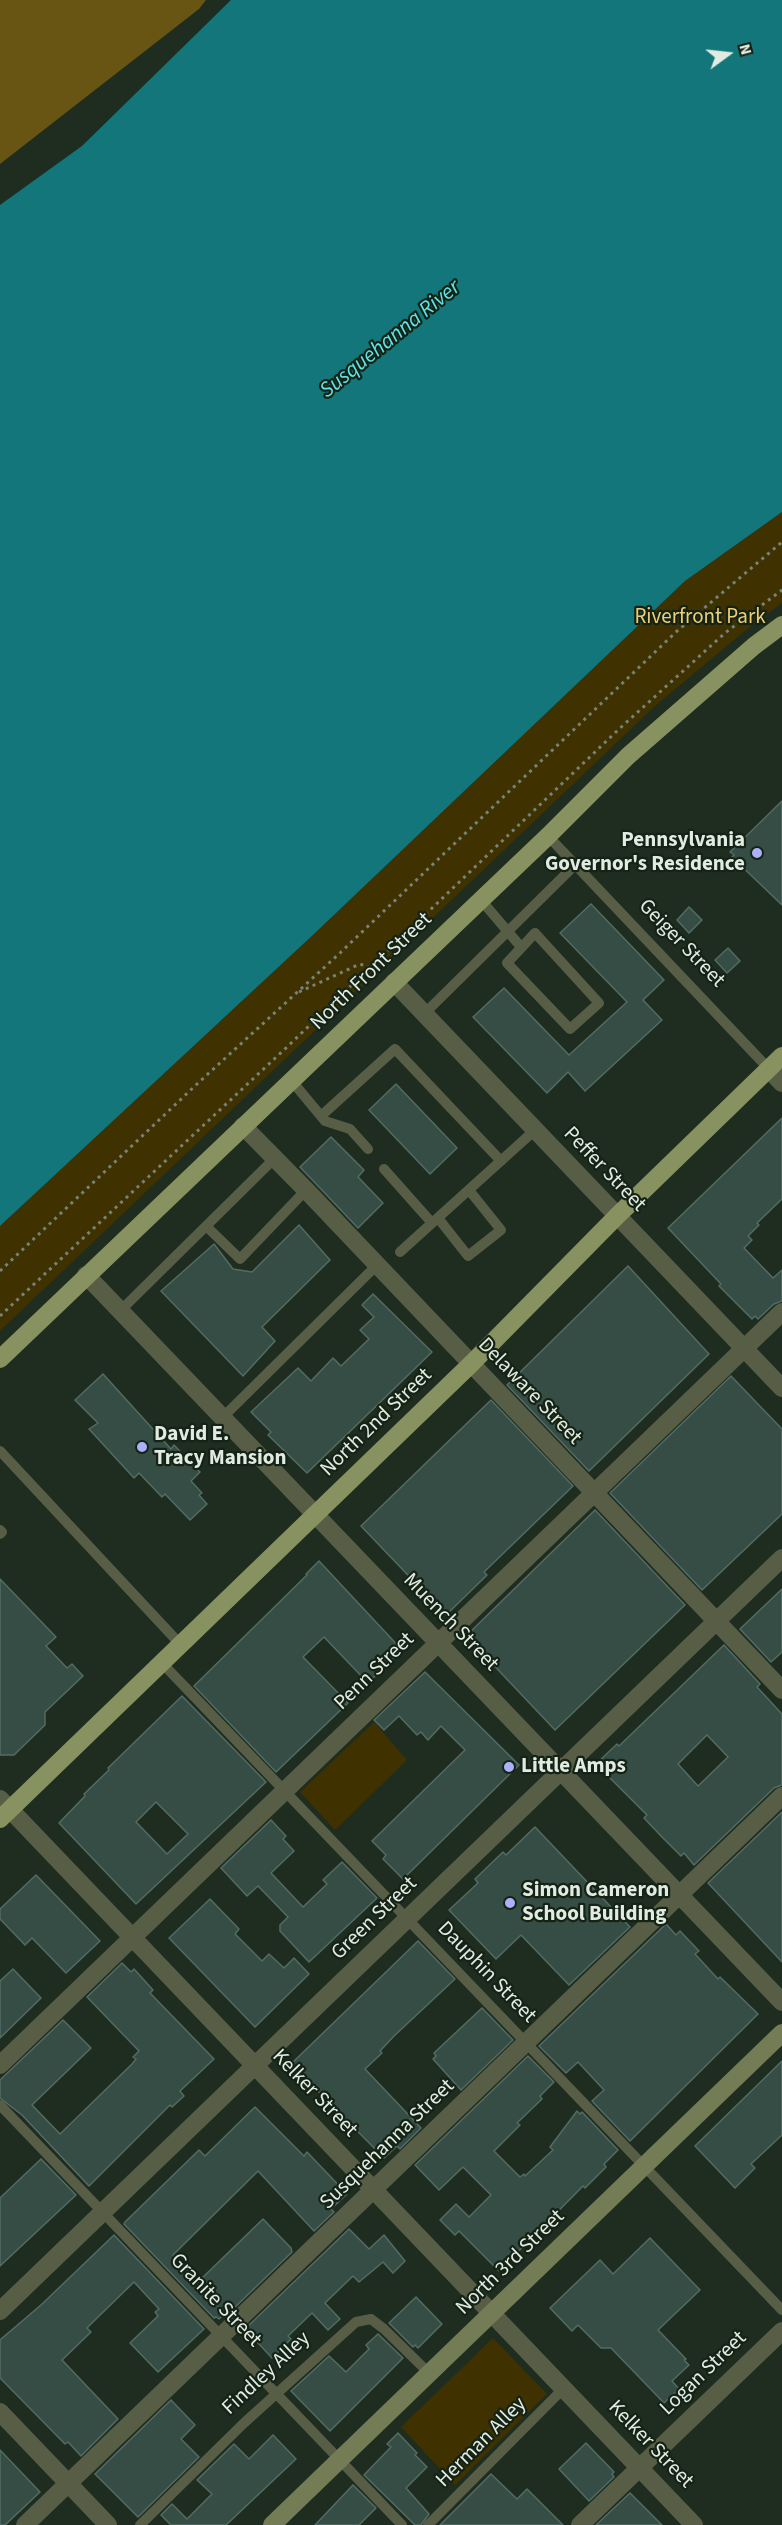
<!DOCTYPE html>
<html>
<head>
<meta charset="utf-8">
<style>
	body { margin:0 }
	#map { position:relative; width:782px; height:2525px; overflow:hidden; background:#1e2d1f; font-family:"Source Sans 3",sans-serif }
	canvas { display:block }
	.north { position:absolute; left:698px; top:24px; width:60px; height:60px; -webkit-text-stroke:4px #142315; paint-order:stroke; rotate:75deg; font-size:16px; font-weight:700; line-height:24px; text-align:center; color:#e2ebe2 }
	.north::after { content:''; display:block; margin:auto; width:21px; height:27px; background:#e2ebe2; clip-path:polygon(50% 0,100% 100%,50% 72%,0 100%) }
</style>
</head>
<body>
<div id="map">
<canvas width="782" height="2525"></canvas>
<div class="north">N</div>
</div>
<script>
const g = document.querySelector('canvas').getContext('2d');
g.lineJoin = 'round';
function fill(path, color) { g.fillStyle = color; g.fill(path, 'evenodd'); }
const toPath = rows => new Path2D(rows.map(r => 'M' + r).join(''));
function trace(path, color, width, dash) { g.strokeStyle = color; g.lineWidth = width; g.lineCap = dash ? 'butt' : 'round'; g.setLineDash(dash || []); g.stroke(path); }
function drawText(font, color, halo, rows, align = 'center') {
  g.font = font + ' "Source Sans 3",sans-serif'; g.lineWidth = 4.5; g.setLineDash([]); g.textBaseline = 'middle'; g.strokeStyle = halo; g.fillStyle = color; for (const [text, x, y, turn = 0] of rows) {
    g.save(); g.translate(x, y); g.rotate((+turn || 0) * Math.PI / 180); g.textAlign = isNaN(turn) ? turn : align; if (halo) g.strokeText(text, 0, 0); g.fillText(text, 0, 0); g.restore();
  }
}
fill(toPath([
	[782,512,782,603,746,630,654,707,0,1331,0,1226,314,934,685,581],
	[374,1722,407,1760,335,1830,300,1792],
	[493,2338,547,2394,455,2485,401,2427]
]), '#3f3100');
fill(toPath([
	[0,0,206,0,199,9,0,164]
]), '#685514');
fill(toPath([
	[231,0,782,0,782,512,685,581,314,934,0,1226,0,205,82,146]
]), '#12767b');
const building = toPath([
	[782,801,782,905,732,857,734,855,730,852,782,801],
	[591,904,664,980,643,1000,662,1020,585,1091,568,1072,547,1093,473,1017,504,988,569,1055,627,1002,560,933,591,904],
	[689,907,702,920,689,933,677,920,689,907],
	[728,948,740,961,727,973,715,960,728,948],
	[396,1084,457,1148,430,1174,369,1110,396,1084],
	[782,1118,782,1199,757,1223,759,1225,748,1236,752,1240,744,1248,773,1278,782,1270,782,1301,774,1304,758,1319,755,1316,752,1319,719,1286,721,1284,668,1228,782,1118],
	[331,1137,364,1170,358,1177,383,1203,358,1228,300,1167,331,1137],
	[299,1225,330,1260,262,1327,275,1341,243,1376,161,1291,214,1244,233,1269,252,1272,299,1225],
	[628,1266,709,1354,589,1471,507,1385,628,1266],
	[373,1294,432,1352,307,1473,268,1435,271,1432,251,1412,298,1368,311,1381,333,1358,341,1366,369,1339,360,1330,374,1317,362,1305,373,1294],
	[103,1374,171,1449,174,1445,200,1472,191,1481,202,1493,199,1495,207,1504,190,1520,165,1494,162,1497,139,1473,134,1478,89,1429,98,1423,75,1400,103,1374],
	[731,1376,782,1429,782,1514,702,1590,610,1493,731,1376],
	[491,1400,573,1486,484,1572,487,1575,483,1579,446,1615,361,1526,491,1400],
	[595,1510,685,1605,555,1730,466,1636,595,1510],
	[319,1561,402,1650,368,1683,324,1637,303,1657,348,1703,276,1772,194,1686,307,1575,306,1574,319,1561],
	[0,1579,56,1637,46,1646,67,1668,72,1664,83,1676,45,1712,45,1725,14,1755,0,1755,0,1579],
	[782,1589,782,1652,771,1662,740,1629,782,1589],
	[724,1645,760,1684,757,1687,782,1714,782,1785,774,1788,694,1865,684,1853,681,1856,661,1836,644,1818,647,1815,600,1768,597,1763,617,1744,619,1746,724,1645],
	[707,1735,728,1757,698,1786,678,1764,707,1735],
	[425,1672,519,1765,403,1879,383,1859,386,1855,372,1841,465,1750,441,1726,428,1740,421,1732,417,1735,399,1716,384,1730,374,1720,425,1672],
	[182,1696,266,1782,136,1904,59,1823,85,1796,84,1794,109,1770,108,1768,182,1696],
	[156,1802,188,1834,167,1854,136,1822,156,1802],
	[782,1812,782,1962,708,1883,782,1812],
	[271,1820,286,1836,283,1839,294,1851,271,1873,303,1907,327,1884,323,1880,342,1862,377,1898,309,1962,280,1931,280,1925,288,1917,258,1886,247,1896,221,1868,271,1820],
	[535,1827,630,1927,569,1985,521,1935,496,1959,449,1910,478,1883,475,1879,503,1852,506,1855,535,1827],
	[36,1875,100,1941,66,1973,32,1938,25,1945,0,1919,0,1909,36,1875],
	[210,1899,239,1929,235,1934,262,1961,269,1954,284,1968,294,1958,309,1974,255,2027,169,1938,210,1899],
	[666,1924,676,1935,680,1931,699,1951,695,1954,718,1979,720,1977,758,2014,630,2141,592,2101,604,2090,578,2062,566,2073,539,2046,666,1924],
	[418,1941,455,1979,394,2036,380,2051,382,2053,365,2069,421,2128,400,2149,397,2146,384,2158,291,2064,418,1941],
	[122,1963,131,1972,134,1969,153,1990,150,1993,214,2059,180,2091,184,2096,172,2107,170,2105,89,2186,22,2115,0,2098,0,2080,63,2020,91,2048,32,2105,60,2134,132,2064,136,2059,133,2057,139,2051,87,1997,122,1963],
	[13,1969,41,1998,0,2038,0,1981,13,1969],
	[482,2008,513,2040,461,2090,433,2059,436,2056,434,2053,482,2008],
	[528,2056,554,2082,540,2096,542,2099,517,2123,520,2125,494,2151,520,2177,524,2174,525,2176,553,2150,550,2147,577,2111,580,2114,582,2112,618,2150,604,2164,606,2167,585,2188,583,2186,499,2271,459,2231,455,2235,440,2220,456,2204,469,2217,491,2195,463,2167,439,2190,415,2165,528,2056],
	[782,2061,782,2135,751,2164,755,2168,735,2188,695,2146,782,2061],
	[255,2107,304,2156,307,2152,347,2194,331,2209,334,2212,314,2231,258,2171,255,2174,173,2255,199,2281,263,2219,291,2248,292,2252,230,2312,228,2311,219,2319,216,2317,214,2318,124,2224,125,2222,199,2150,205,2156,255,2107],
	[41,2159,76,2195,0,2266,0,2198,41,2159],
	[349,2229,369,2249,384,2235,405,2261,393,2273,383,2262,359,2282,353,2276,325,2303,340,2319,328,2330,312,2313,288,2336,291,2339,272,2358,245,2329,349,2229],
	[114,2235,204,2329,158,2372,130,2343,158,2316,155,2312,159,2309,134,2282,95,2320,87,2328,91,2332,62,2360,118,2419,81,2456,68,2442,65,2444,0,2378,0,2340,41,2305,114,2235],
	[650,2238,700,2290,658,2330,686,2359,684,2360,689,2365,672,2381,679,2389,664,2403,611,2348,601,2348,578,2325,572,2331,550,2308,600,2260,613,2274,650,2238],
	[416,2297,442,2324,418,2348,415,2345,413,2347,389,2323,416,2297],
	[378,2334,403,2358,330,2431,291,2391,329,2356,346,2372,369,2349,366,2345,378,2334],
	[171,2400,195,2425,181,2439,199,2457,138,2517,95,2474,171,2400],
	[398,2433,417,2453,415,2455,427,2467,406,2488,429,2514,421,2525,415,2525,364,2475,391,2447,387,2444,398,2433],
	[273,2435,296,2459,226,2525,171,2525,161,2515,172,2504,187,2519,212,2494,197,2480,234,2444,249,2459,273,2435],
	[586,2443,614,2472,612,2474,614,2477,589,2501,559,2469,586,2443],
	[0,2450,40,2492,5,2525,0,2525,0,2450],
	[491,2474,517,2499,527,2489,563,2525,440,2525,491,2474],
	[353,2485,376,2508,359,2525,315,2525,353,2485],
	[630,2493,662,2525,596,2525,630,2493]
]);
fill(building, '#354d45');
trace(building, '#536c64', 1.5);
trace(toPath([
	[299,992,360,964,368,967],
	[0,1271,197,1084,340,953,676,632,782,542],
	[0,1316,287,1047,618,730,725,633,782,590]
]), '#778378', 3, [3, 4.5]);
trace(toPath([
	[548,836,768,1068],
	[481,900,521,947],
	[535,933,599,1003,570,1029,507,963,535,933],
	[424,1014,575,865],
	[291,1080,325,1121,350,1129,368,1149],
	[321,1116,395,1049,501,1161],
	[384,1169,432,1223],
	[438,1218,468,1256,501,1230,469,1190],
	[206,1226,240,1259,306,1190],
	[400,1252,535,1130],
	[120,1311,275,1158],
	[222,1418,377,1265],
	[0,1451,180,1644],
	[0,1530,2,1532,0,1534],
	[161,1662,782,2310],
	[0,2105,402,2525],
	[140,2525,244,2423,356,2322,371,2319,384,2329,429,2373],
	[428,2525,564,2388]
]), '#585e46', 10);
trace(toPath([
	[394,982,782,1388],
	[768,1068,782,1083],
	[243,1126,306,1190,782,1690],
	[86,1275,782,2002],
	[0,1799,694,2525],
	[0,2065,782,1312],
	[0,2311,782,1558],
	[0,2412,108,2525],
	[25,2525,782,1796],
	[580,2525,782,2331]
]), '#585e46', 18);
trace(toPath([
	[272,2525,782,2033]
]), '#737c55', 18);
trace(toPath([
	[0,1359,548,836,628,756,754,646,782,625],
	[0,1819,471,1364,617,1216,782,1056]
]), '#889260', 18);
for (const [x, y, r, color] of [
	[757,853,6,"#acaffb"],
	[142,1447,6,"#acaffb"],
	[509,1767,6,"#acaffb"],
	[510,1903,6,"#acaffb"]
]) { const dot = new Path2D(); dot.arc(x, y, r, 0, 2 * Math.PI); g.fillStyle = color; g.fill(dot); trace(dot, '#142315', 2); }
drawText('21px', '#edce75', '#142315', [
	["Riverfront Park",700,618]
]);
drawText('bold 21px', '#e2ebe2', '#142315', [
	["Pennsylvania",745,841,"right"],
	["Governor's Residence",745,865,"right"],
	["David E.",154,1435],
	["Tracy Mansion",154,1459],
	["Little Amps",521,1767],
	["Simon Cameron",522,1891],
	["School Building",522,1915]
], 'left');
drawText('21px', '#e2ebe2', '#142315', [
	["Geiger Street",681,944,46],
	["North Front Street",372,972,-44],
	["Peffer Street",604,1170,46],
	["Delaware Street",529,1392,46],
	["North 2nd Street",377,1423,-44],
	["Muench Street",450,1623,46],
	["Penn Street",375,1672,-44],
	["Green Street",375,1919,-44],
	["Dauphin Street",486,1973,46],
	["Kelker Street",314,2094,46],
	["Susquehanna Street",388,2145,-44],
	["North 3rd Street",511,2263,-44],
	["Granite Street",215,2301,46],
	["Findley Alley",267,2374,-43],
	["Logan Street",704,2374,-44],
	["Herman Alley",482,2443,-45],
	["Kelker Street",650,2445,46]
]);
drawText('italic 22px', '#61e3ea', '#142315', [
	["Susquehanna River",391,340,-39]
]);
</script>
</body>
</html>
